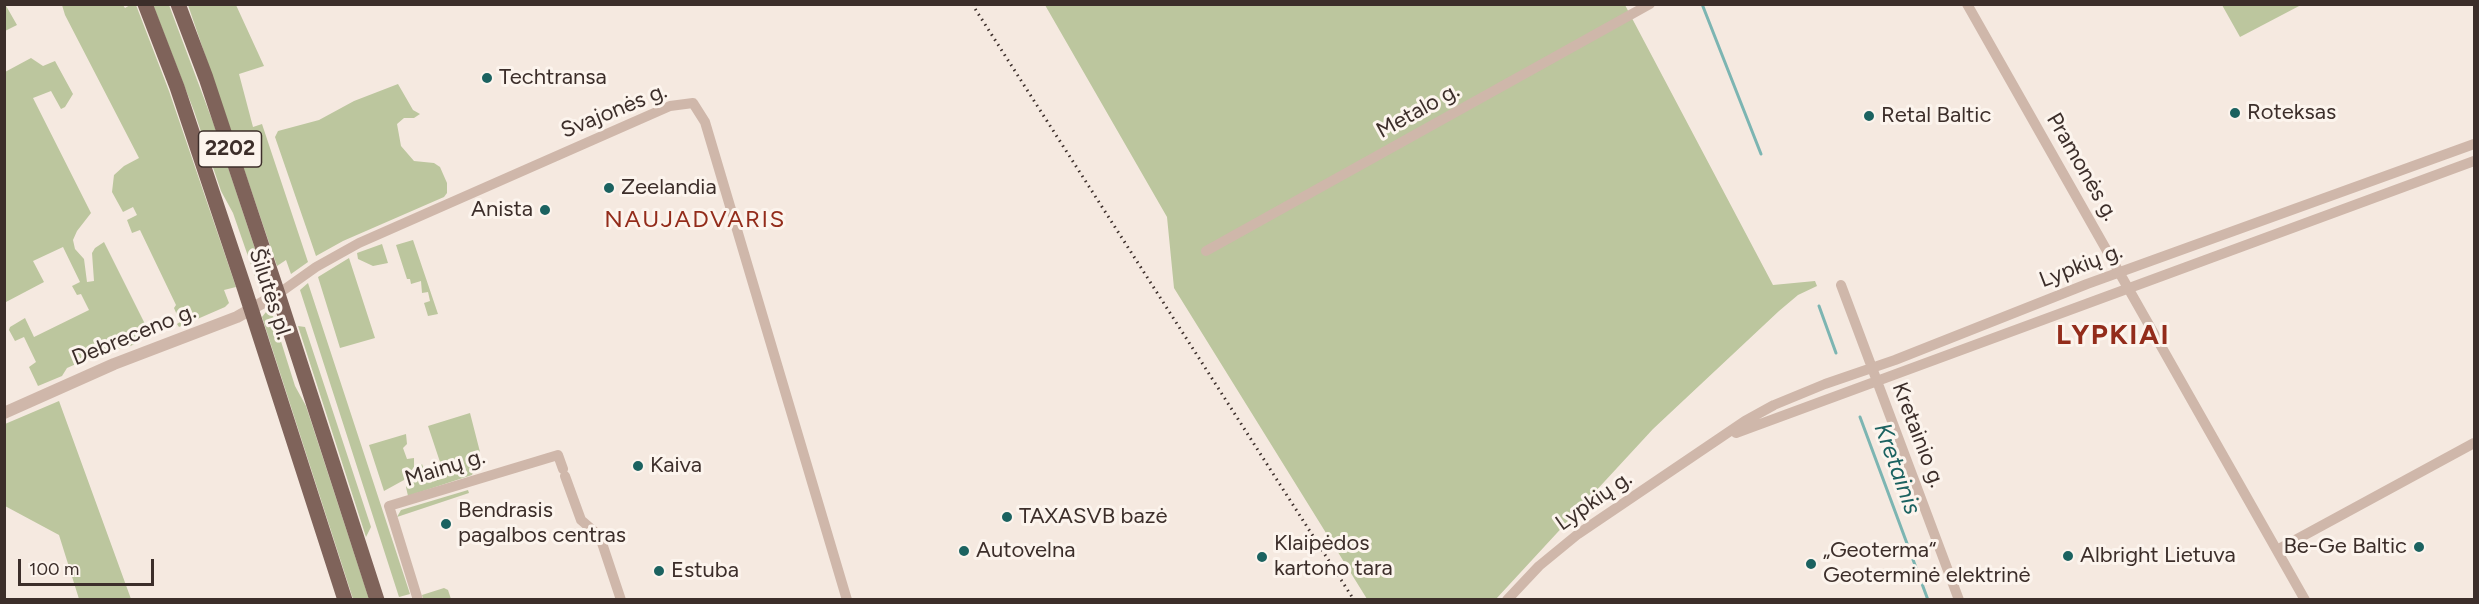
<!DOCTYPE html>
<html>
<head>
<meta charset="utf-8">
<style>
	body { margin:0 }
	#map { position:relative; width:2479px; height:604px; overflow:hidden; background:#f5e9e0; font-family:Figtree,sans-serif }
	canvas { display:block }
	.frame { position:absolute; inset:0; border:6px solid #3c2e2a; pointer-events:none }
	.scale { position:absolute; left:18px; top:559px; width:136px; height:27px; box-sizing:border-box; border:3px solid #3c2e2a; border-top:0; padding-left:8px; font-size:18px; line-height:21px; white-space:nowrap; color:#3c2e2a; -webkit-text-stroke:4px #fcf4ed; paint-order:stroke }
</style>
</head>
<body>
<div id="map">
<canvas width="2479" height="604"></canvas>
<div class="frame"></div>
<div class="scale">100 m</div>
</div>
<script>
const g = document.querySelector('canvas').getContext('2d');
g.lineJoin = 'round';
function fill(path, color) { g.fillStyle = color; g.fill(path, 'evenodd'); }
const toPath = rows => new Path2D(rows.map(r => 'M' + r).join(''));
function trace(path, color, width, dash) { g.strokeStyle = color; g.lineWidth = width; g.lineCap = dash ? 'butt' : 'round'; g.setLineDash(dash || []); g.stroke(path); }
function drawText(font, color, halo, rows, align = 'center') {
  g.font = font + ' Figtree,sans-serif'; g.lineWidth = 6; g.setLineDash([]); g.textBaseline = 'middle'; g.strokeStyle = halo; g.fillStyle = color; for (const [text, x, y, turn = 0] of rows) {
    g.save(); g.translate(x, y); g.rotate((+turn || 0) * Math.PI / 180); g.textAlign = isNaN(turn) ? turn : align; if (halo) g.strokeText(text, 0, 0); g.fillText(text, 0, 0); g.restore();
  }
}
fill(toPath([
	[5,4,17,25,5,31,4,5],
	[62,5,123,5,125,8,130,5,136,5,169,91,236,287,224,290,229,303,225,307,179,327,177,324,180,322,174,308,176,305,140,230,132,233,127,220,137,215,133,207,123,212,112,192,114,175,124,166,139,158,65,15],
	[153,5,169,5,214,125,266,282,264,286,258,285,233,213,221,191,194,111],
	[188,5,236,5,264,66,239,74,253,127,262,124,308,262,291,274,286,260,277,266],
	[1045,5,1625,5,1773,285,1815,281,1817,286,1798,295,1779,311,1653,429,1496,599,1367,599,1174,288,1167,217],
	[2222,5,2301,5,2240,37],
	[31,58,43,66,55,61,73,94,65,107,61,109,51,91,33,98,91,213,77,231,73,240,75,249,84,259,87,282,94,281,92,253,95,248,104,242,145,324,137,343,126,348,110,349,67,368,62,376,38,386,29,367,36,362,24,337,15,341,9,330,10,327,25,318,34,337,89,310,81,294,77,295,72,286,80,282,63,247,33,261,44,282,6,302,5,298,5,72],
	[398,84,413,110,420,114,414,118,404,118,397,124,401,146,414,161,434,163,440,167,447,183,447,193,444,197,343,241,316,256,275,137,278,131,319,120,354,101],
	[413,240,438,314,428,316,424,303,430,301,428,292,422,293,421,281,411,284,410,279,407,279,396,245],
	[382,244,388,263,373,266,358,259,357,253],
	[349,258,375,338,340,348,318,277],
	[308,283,410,594,399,597,300,290],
	[266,312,273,316,295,386,306,406,369,599,353,599,262,317],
	[298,326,305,327,371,527,366,537],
	[59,401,131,599,79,599,59,535,5,506,5,424],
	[470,413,480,452,472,475,408,496,406,487,422,464,429,482,445,477,428,426],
	[406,434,407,444,403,448,407,459,414,458,414,467,404,480,384,491,369,445],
	[468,490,469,493,397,517,401,510],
	[444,588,448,590,451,599,423,599,422,595]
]), '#bcc69e');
trace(toPath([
	[1702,4,1761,154],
	[1819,306,1836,353],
	[1860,417,1928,600]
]), '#7cb5b2', 3);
trace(toPath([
	[1967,4,2305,600],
	[1206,251,1650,4],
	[1841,285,1959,600],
	[278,294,316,267,359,243,670,106,693,103,705,122,847,600],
	[1736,433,2474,161],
	[565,476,581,520,596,533,602,543,621,600],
	[2277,550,2474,443],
	[418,600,389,506,558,455,563,469],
	[1507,600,1539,566,1578,534,1745,421,1774,405,1825,384,1895,360,2087,284,2474,144]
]), '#cfb7aa', 10);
trace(toPath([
	[4,413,114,364,237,317,278,294]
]), '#cfb7aa', 12);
trace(toPath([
	[145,4,177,87,244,287,345,600],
	[178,4,206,78,278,294,377,600]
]), '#7f635a', 15);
trace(toPath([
	[972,4,1354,600]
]), '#3c2e2a', 3, [1.5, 4.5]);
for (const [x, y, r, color] of [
	[487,78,6,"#1b6260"],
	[2235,113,6,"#1b6260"],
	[1869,116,6,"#1b6260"],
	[609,188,6,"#1b6260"],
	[545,210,6,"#1b6260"],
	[638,466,6,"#1b6260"],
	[1007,517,6,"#1b6260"],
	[446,524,6,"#1b6260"],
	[2419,547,6,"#1b6260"],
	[964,551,6,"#1b6260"],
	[2068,556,6,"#1b6260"],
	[1262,557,6,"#1b6260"],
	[1811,564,6,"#1b6260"],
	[659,571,6,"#1b6260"]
]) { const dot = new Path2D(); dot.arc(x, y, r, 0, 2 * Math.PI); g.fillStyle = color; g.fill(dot); trace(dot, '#fcf4ed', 2); }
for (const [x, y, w] of [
	[230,149,63]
]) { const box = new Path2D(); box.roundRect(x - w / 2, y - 18, w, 36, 4.5); g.fillStyle = '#fcf4ed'; g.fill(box); trace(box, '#3c2e2a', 1.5); }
drawText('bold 21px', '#3c2e2a', null, [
	["2202",230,149]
]);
drawText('22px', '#3c2e2a', '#fcf4ed', [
	["Techtransa",499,78],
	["Roteksas",2247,113],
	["Retal Baltic",1881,116],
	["Zeelandia",621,188],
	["Anista",533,210,"right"],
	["Kaiva",650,466],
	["Bendrasis",458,511],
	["pagalbos centras",458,536],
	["TAXASVB bazė",1019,517],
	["Klaipėdos",1274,544],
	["kartono tara",1274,569],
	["Be-Ge Baltic",2407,547,"right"],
	["Autovelna",976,551],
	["„Geoterma“",1823,551],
	["Geoterminė elektrinė",1823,576],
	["Albright Lietuva",2080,556],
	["Estuba",671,571]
], 'left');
drawText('22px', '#3c2e2a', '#fcf4ed', [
	["Svajonės g.",614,111,-22],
	["Metalo g.",1418,111,-29],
	["Pramonės g.",2082,167,60],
	["Lypkių g.",2081,266,-21],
	["Šilutės pl.",270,294,72],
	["Debreceno g.",134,335,-22],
	["Kretainio g.",1918,435,69],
	["Mainų g.",445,468,-17],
	["Lypkių g.",1594,501,-35]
]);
g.letterSpacing = '1.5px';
drawText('24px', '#932c1b', '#fcf4ed', [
	["NAUJADVARIS",695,220]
]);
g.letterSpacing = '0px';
drawText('italic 24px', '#1b6260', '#fcf4ed', [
	["Kretainis",1897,469,70]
]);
g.letterSpacing = '1.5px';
drawText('bold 28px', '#932c1b', '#fcf4ed', [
	["LYPKIAI",2113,336]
]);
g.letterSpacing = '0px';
</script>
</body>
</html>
